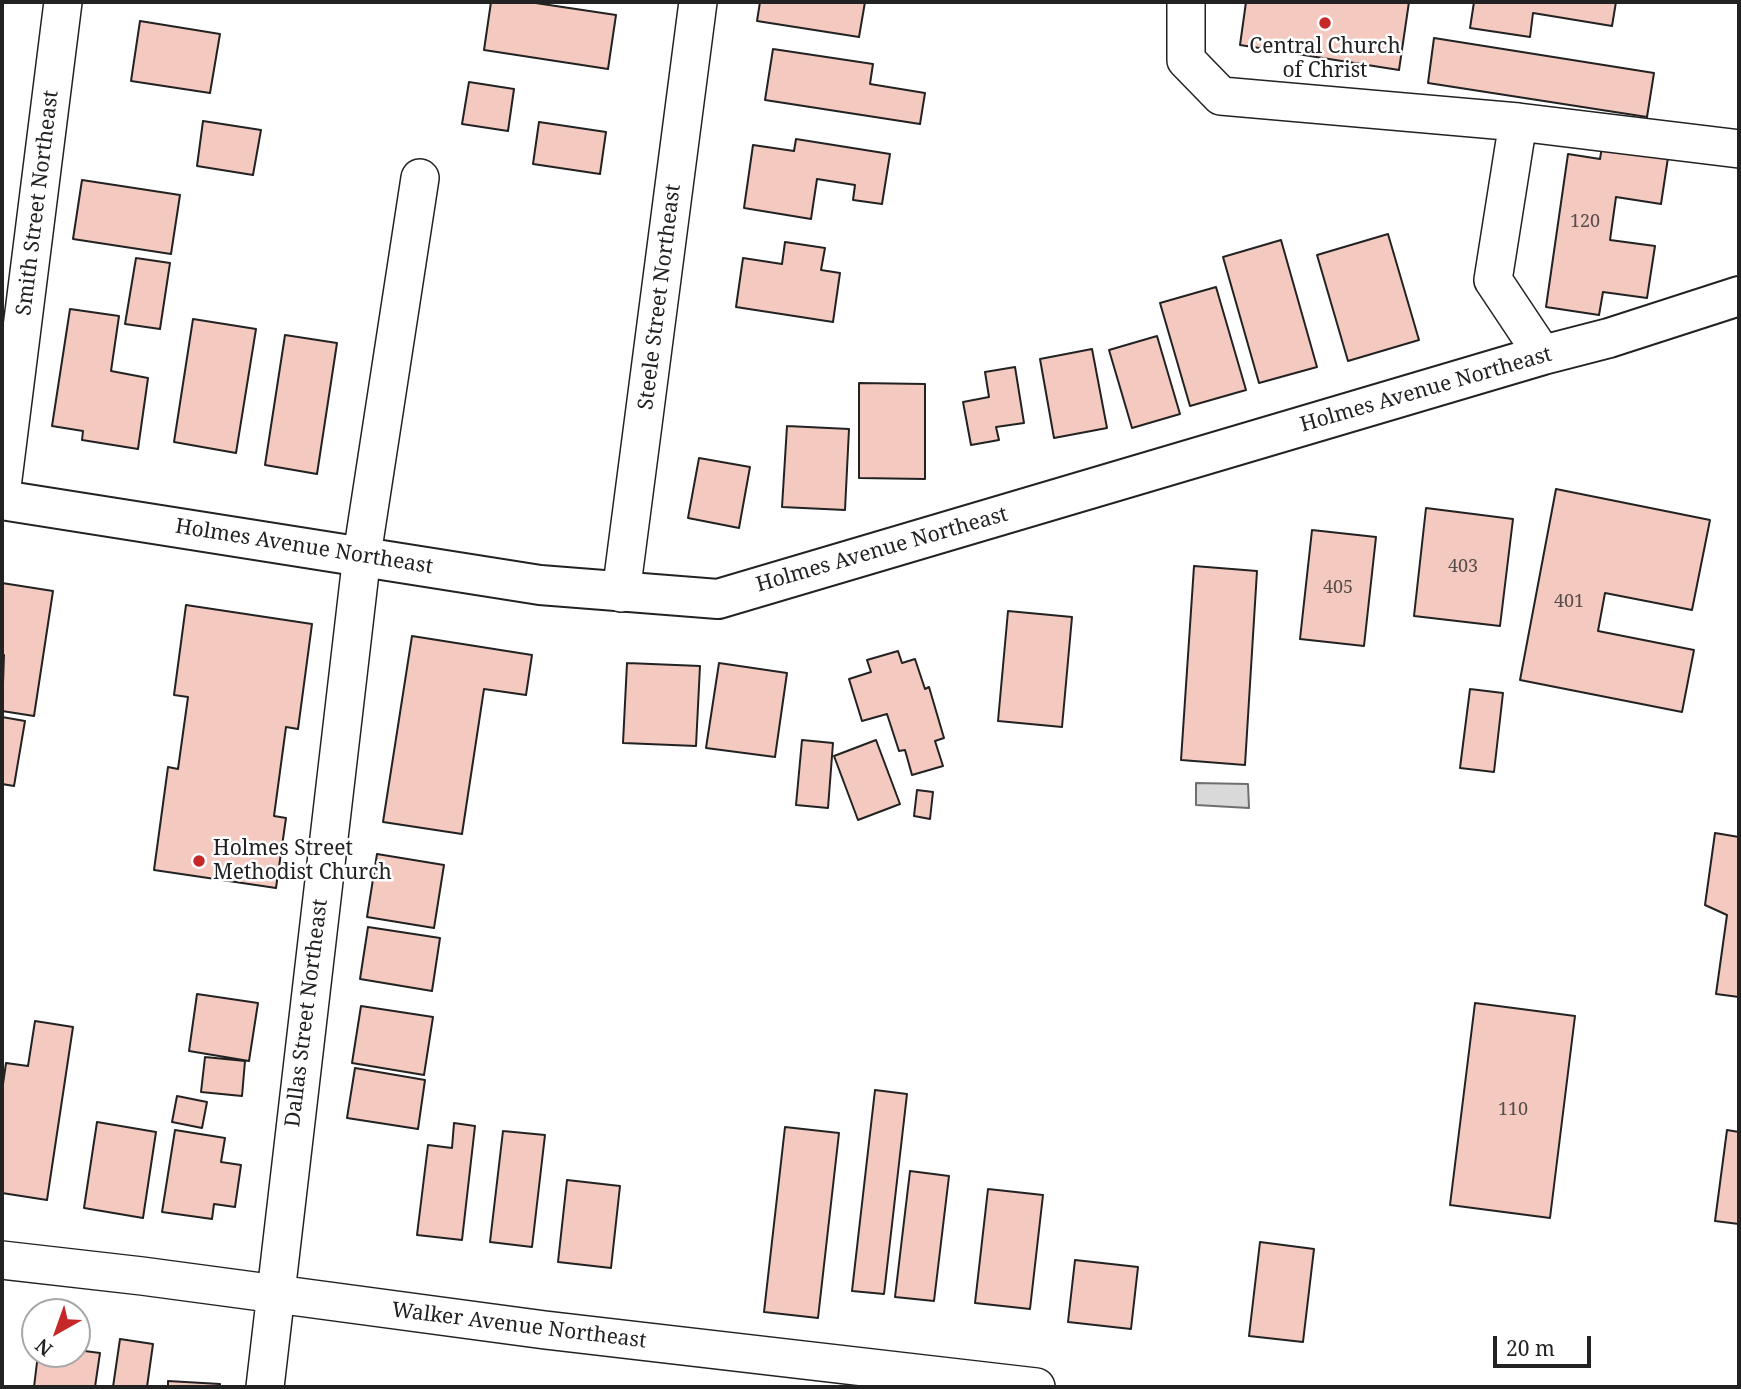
<!DOCTYPE html>
<html>
<head>
<meta charset="utf-8">
<style>
	body { margin:0 }
	#map { position:relative; width:1741px; height:1389px; overflow:hidden; background:#fff; font-family:"Noto Serif",serif }
	canvas { display:block }
	.frame { position:absolute; inset:0; border:4px solid #222; pointer-events:none }
	.north { position:absolute; left:21px; top:1298px; width:70px; height:70px; box-sizing:border-box; background:#fff; border:2px solid #a7a7a7; border-radius:50%; rotate:220deg; font-size:19px; font-weight:700; line-height:28px; text-align:center; color:#222 }
	.north::after { content:''; display:block; margin:auto; width:24px; height:32px; background:#c62828; clip-path:polygon(50% 0,100% 100%,50% 72%,0 100%) }
	.scale { position:absolute; left:1493px; top:1336px; width:98px; height:32px; box-sizing:border-box; border:4px solid #222; border-top:0; padding-left:9px; font-size:21px; line-height:24px; white-space:nowrap; color:#222; -webkit-text-stroke:5px #fff; paint-order:stroke }
</style>
</head>
<body>
<div id="map">
<canvas width="1741" height="1389"></canvas>
<div class="frame"></div>
<div class="north">N</div>
<div class="scale">20 m</div>
</div>
<script>
const g = document.querySelector('canvas').getContext('2d');
g.lineJoin = 'round';
function fill(path, color) { g.fillStyle = color; g.fill(path, 'evenodd'); }
const toPath = rows => new Path2D(rows.map(r => 'M' + r).join(''));
function trace(path, color, width, dash) { g.strokeStyle = color; g.lineWidth = width; g.lineCap = dash ? 'butt' : 'round'; g.setLineDash(dash || []); g.stroke(path); }
function drawText(font, color, halo, rows, align = 'center') {
  g.font = font + ' "Noto Serif",serif'; g.lineWidth = 5; g.setLineDash([]); g.textBaseline = 'middle'; g.strokeStyle = halo; g.fillStyle = color; for (const [text, x, y, turn = 0] of rows) {
    g.save(); g.translate(x, y); g.rotate((+turn || 0) * Math.PI / 180); g.textAlign = isNaN(turn) ? turn : align; if (halo) g.strokeText(text, 0, 0); g.fillText(text, 0, 0); g.restore();
  }
}
const water = toPath([
	[1196,783,1248,784,1249,808,1196,805,1196,783]
]);
fill(water, '#d9d9d9');
trace(water, '#6f6f6f', 2);
const building = toPath([
	[491,2,529,2,616,15,608,69,484,50,491,2],
	[760,2,865,2,859,37,757,21,760,2],
	[1246,2,1409,2,1399,70,1240,45,1246,2],
	[1474,2,1616,2,1612,26,1533,13,1530,37,1470,28,1474,2],
	[140,21,220,34,210,93,131,81,140,21],
	[1434,38,1654,73,1647,117,1428,83,1434,38],
	[773,49,873,64,870,84,925,93,920,124,765,100,773,49],
	[469,82,514,89,508,131,462,124,469,82],
	[203,121,261,130,253,175,197,166,203,121],
	[539,122,606,132,600,174,533,164,539,122],
	[796,139,890,154,882,204,853,200,855,185,817,179,811,219,744,208,753,145,794,151,796,139],
	[1603,140,1669,151,1661,204,1616,197,1610,240,1655,246,1647,298,1603,292,1599,315,1546,307,1568,154,1600,159,1603,140],
	[82,180,180,195,171,254,73,239,82,180],
	[1388,234,1419,340,1348,361,1317,255,1388,234],
	[1281,240,1317,367,1259,383,1223,257,1281,240],
	[785,242,825,248,821,270,840,273,833,322,736,307,743,258,782,264,785,242],
	[136,258,170,263,160,329,125,324,136,258],
	[1216,287,1246,390,1190,406,1160,303,1216,287],
	[70,309,119,316,111,371,148,378,138,449,82,440,83,431,52,426,70,309],
	[193,319,256,329,236,453,174,442,193,319],
	[285,335,337,343,317,474,265,465,285,335],
	[1157,336,1180,414,1132,428,1109,350,1157,336],
	[1092,349,1107,428,1054,438,1040,359,1092,349],
	[1015,367,1024,423,996,427,999,440,971,445,963,402,989,397,985,372,1015,367],
	[859,383,925,384,925,479,859,478,859,383],
	[787,426,849,429,845,510,782,507,787,426],
	[699,458,750,467,739,528,688,518,699,458],
	[1556,489,1710,520,1692,610,1605,593,1598,631,1694,650,1682,712,1520,680,1556,489],
	[1426,508,1513,519,1500,626,1414,616,1426,508],
	[1312,530,1376,537,1364,646,1300,639,1312,530],
	[1194,566,1257,571,1245,765,1181,760,1194,566],
	[2,583,53,591,34,716,2,711,4,655,2,655,2,583],
	[186,605,312,624,298,729,286,727,274,816,286,818,276,888,154,870,168,767,178,769,188,697,174,695,186,605],
	[1008,611,1072,617,1062,727,998,721,1008,611],
	[412,636,532,655,526,695,484,689,462,834,383,822,412,636],
	[898,651,902,663,915,659,925,689,929,687,944,738,935,741,943,766,912,775,905,750,899,751,887,714,862,721,849,679,871,672,867,660,898,651],
	[627,663,700,666,696,746,623,743,627,663],
	[719,663,787,673,775,757,706,748,719,663],
	[1470,689,1503,693,1494,772,1460,768,1470,689],
	[2,717,25,721,14,786,2,784,2,717],
	[802,740,833,743,828,808,796,805,802,740],
	[876,740,900,804,858,820,834,756,876,740],
	[917,790,933,792,930,819,914,816,917,790],
	[1715,833,1739,837,1739,997,1716,994,1727,915,1705,905,1715,833],
	[377,854,444,865,434,928,367,917,377,854],
	[368,927,440,938,432,991,360,979,368,927],
	[197,994,258,1003,249,1061,189,1051,197,994],
	[1475,1003,1575,1016,1550,1218,1450,1205,1475,1003],
	[361,1006,433,1017,424,1075,352,1063,361,1006],
	[35,1021,73,1027,47,1200,2,1193,2,1091,6,1063,28,1066,35,1021],
	[205,1057,245,1061,242,1096,201,1092,205,1057],
	[355,1068,425,1080,418,1129,347,1118,355,1068],
	[875,1090,907,1094,884,1294,852,1291,875,1090],
	[177,1096,207,1102,202,1128,172,1122,177,1096],
	[97,1122,156,1132,143,1218,84,1208,97,1122],
	[454,1123,475,1126,462,1240,417,1235,428,1145,452,1148,454,1123],
	[785,1127,839,1133,818,1318,764,1312,785,1127],
	[175,1130,225,1138,221,1162,241,1165,235,1207,214,1204,212,1219,162,1212,175,1130],
	[1727,1130,1739,1132,1739,1224,1715,1221,1727,1130],
	[503,1131,545,1135,532,1247,490,1242,503,1131],
	[910,1171,949,1176,934,1301,895,1297,910,1171],
	[567,1180,620,1186,611,1268,558,1262,567,1180],
	[988,1189,1043,1195,1030,1309,975,1303,988,1189],
	[1260,1242,1314,1249,1303,1342,1249,1336,1260,1242],
	[1075,1260,1138,1267,1131,1329,1068,1322,1075,1260],
	[120,1339,153,1344,147,1387,113,1387,120,1339],
	[77,1350,100,1353,95,1387,34,1387,38,1354,77,1354,77,1350],
	[168,1381,220,1384,220,1387,168,1387,168,1381]
]);
fill(building, '#f3c9c0');
trace(building, '#222', 2);
const minor = toPath([
	[1186,2,1186,60,1221,96,1518,122],
	[1543,355,1493,280,1518,122,1739,149],
	[2,487,63,2],
	[621,593,698,2],
	[2,1260,142,1276,545,1330,1036,1387],
	[265,1387,362,555,420,178]
]);
const major = toPath([
	[2,500,540,585,718,599,1543,355,1609,338,1739,296]
]);
trace(minor, '#222', 40);
trace(major, '#222', 42);
trace(minor, '#fff', 37);
trace(major, '#fff', 38);
for (const [x, y, r, color] of [
	[1325,23,7,"#c62828"],
	[199,861,7,"#c62828"]
]) { const dot = new Path2D(); dot.arc(x, y, r, 0, 2 * Math.PI); g.fillStyle = color; g.fill(dot); trace(dot, '#fff', 2.5); }
drawText('18px', '#564c4a', null, [
	["120",1585,222],
	["403",1463,567],
	["405",1338,588],
	["401",1569,602],
	["110",1513,1110]
]);
drawText('21px', '#222', '#fff', [
	["Central Church",1325,47],
	["of Christ",1325,71],
	["Holmes Street",213,849,"left"],
	["Methodist Church",213,873,"left"]
]);
drawText('21px', '#222', '#fff', [
	["Smith Street Northeast",38,203,-83],
	["Steele Street Northeast",660,297,-83],
	["Holmes Avenue Northeast",1426,390,-16],
	["Holmes Avenue Northeast",304,547,9],
	["Holmes Avenue Northeast",882,550,-16],
	["Dallas Street Northeast",307,1013,-83],
	["Walker Avenue Northeast",519,1326,7]
]);
</script>
</body>
</html>
